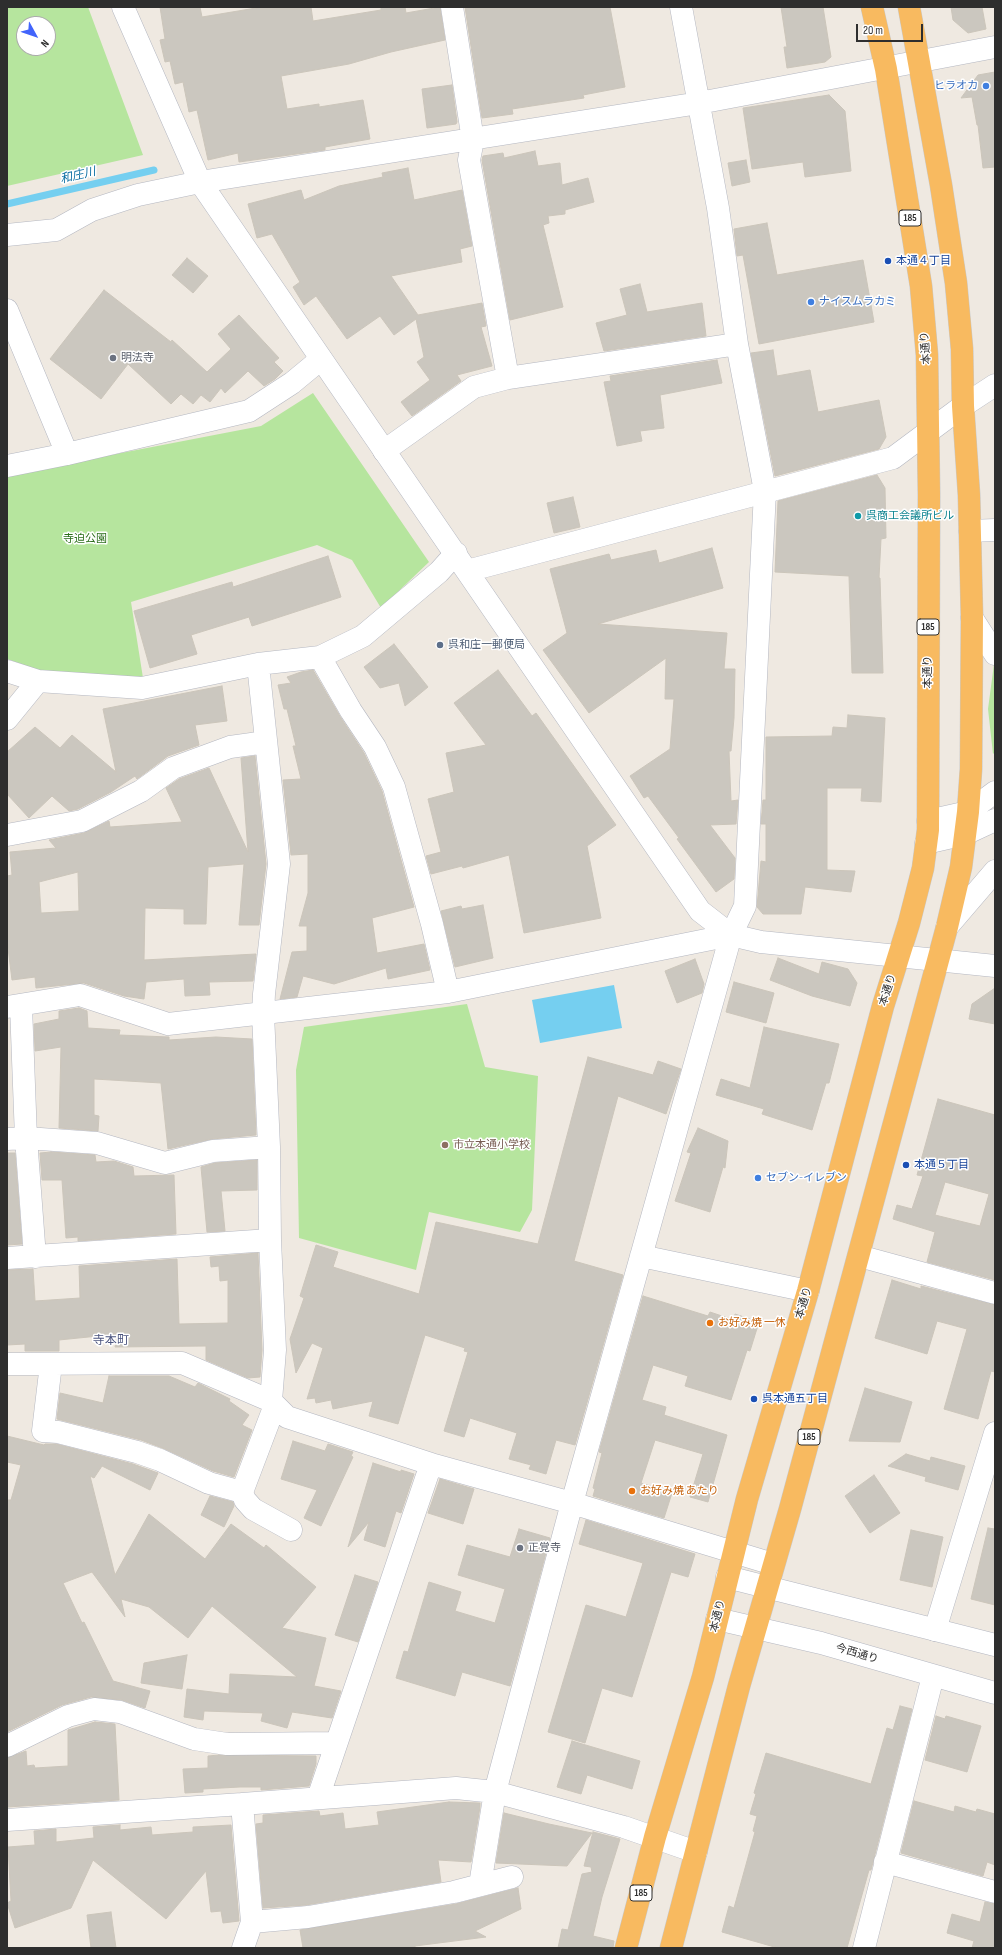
<!DOCTYPE html>
<html>
<head>
<meta charset="utf-8">
<style>
	body { margin:0 }
	#map { position:relative; width:1002px; height:1955px; overflow:hidden; background:#efe9e1; font-family:"Sofia Sans Condensed",sans-serif }
	canvas { display:block }
	.frame { position:absolute; inset:0; border:8px solid #2e2e2e; pointer-events:none }
	.north { position:absolute; left:16px; top:16px; width:40px; height:40px; box-sizing:border-box; background:#fff; border:1px solid #ababab; border-radius:50%; rotate:130deg; font-size:11px; font-weight:700; line-height:16px; text-align:center; color:#2e2e2e }
	.north::after { content:''; display:block; margin:auto; width:14px; height:18px; background:#4264fb; clip-path:polygon(50% 0,100% 100%,50% 72%,0 100%) }
	.scale { position:absolute; left:856px; top:24px; width:67px; height:18px; box-sizing:border-box; border:2px solid #2e2e2e; border-top:0; padding-left:5px; font-size:12px; line-height:14px; white-space:nowrap; color:#2e2e2e; -webkit-text-stroke:3px #fff; paint-order:stroke }
</style>
</head>
<body>
<div id="map">
<canvas width="1002" height="1955"></canvas>
<div class="frame"></div>
<div class="north">N</div>
<div class="scale">20 m</div>
</div>
<script>
const g = document.querySelector('canvas').getContext('2d');
g.lineJoin = 'round';
function fill(path, color) { g.fillStyle = color; g.fill(path, 'evenodd'); }
const toPath = rows => new Path2D(rows.map(r => 'M' + r).join(''));
function trace(path, color, width, dash) { g.strokeStyle = color; g.lineWidth = width; g.lineCap = dash ? 'butt' : 'round'; g.setLineDash(dash || []); g.stroke(path); }
function drawText(font, color, halo, rows, align = 'center') {
  g.font = font + ' "Sofia Sans Condensed","Noto Sans JP",sans-serif'; g.lineWidth = 3; g.setLineDash([]); g.textBaseline = 'middle'; g.strokeStyle = halo; g.fillStyle = color; for (const [text, x, y, turn = 0] of rows) {
    g.save(); g.translate(x, y); g.rotate((+turn || 0) * Math.PI / 180); g.textAlign = isNaN(turn) ? turn : align; if (halo) g.strokeText(text, 0, 0); g.fillText(text, 0, 0); g.restore();
  }
}
fill(toPath([
	[7,7,88,7,143,155,7,186],
	[24,24,48,24,48,48,24,48],
	[313,393,429,562,381,608,352,560,317,545,131,602,143,678,37,670,7,659,7,475,261,426],
	[994,664,995,752,993,754,988,709],
	[467,1004,485,1067,538,1076,532,1210,520,1232,429,1212,416,1270,299,1238,296,1070,304,1027]
]), '#b6e59e');
fill(toPath([
	[614,985,622,1028,540,1043,532,1000]
]), '#75cff0');
trace(toPath([
	[7,204,154,170]
]), '#75cff0', 7);
const building = toPath([
	[160,7,200,7,202,17,262,7,311,7,313,21,381,10,381,7,405,7,406,13,440,7,445,40,391,52,349,64,281,76,287,109,319,104,319,107,363,100,370,139,325,147,325,150,239,162,238,153,208,160,197,110,189,112,183,82,175,84,170,61,165,62,160,40,165,39,160,7],
	[465,7,610,7,625,87,583,95,584,98,512,109,513,114,482,118,465,7],
	[781,7,823,7,831,57,825,62,787,68,784,47,787,47,781,7],
	[951,7,982,7,986,29,968,33,953,20,951,7],
	[995,72,995,167,983,168,978,125,977,125,972,97,961,98,978,75,995,72],
	[452,85,457,122,456,124,427,128,422,89,452,85],
	[829,95,845,111,851,171,805,177,803,162,752,169,743,108,829,95],
	[535,151,538,166,560,163,562,185,588,178,594,202,565,210,565,214,548,216,549,223,543,225,563,307,510,320,482,160,483,156,503,153,504,158,535,151],
	[746,160,750,182,732,186,728,163,746,160],
	[408,168,414,200,462,190,472,246,460,249,462,262,391,276,418,315,482,303,486,326,481,327,492,366,457,375,461,381,412,416,401,402,430,380,417,362,424,357,416,319,394,335,380,316,347,339,316,296,304,305,293,287,300,282,272,234,257,238,248,204,301,190,304,200,339,186,383,177,382,173,408,168],
	[767,223,777,275,863,260,874,322,759,344,743,255,737,256,734,229,767,223],
	[187,258,208,276,193,293,172,275,187,258],
	[640,284,647,312,702,303,706,336,604,351,596,323,627,315,620,289,640,284],
	[104,290,171,342,172,340,207,372,231,349,218,334,239,315,279,358,274,362,283,371,275,379,264,386,248,371,225,393,221,388,210,402,201,395,193,404,181,394,171,404,128,364,101,399,50,359,104,290],
	[773,350,777,376,810,370,818,412,879,400,886,437,879,449,775,476,751,353,773,350],
	[717,360,722,383,660,395,664,428,640,431,642,441,617,446,604,382,611,381,610,376,717,360],
	[877,475,885,488,886,538,881,539,879,578,880,578,883,673,852,673,849,576,775,572,778,501,877,475],
	[573,497,580,527,554,533,547,503,573,497],
	[712,548,723,588,598,624,727,633,724,669,735,669,734,718,731,751,729,751,731,801,738,800,736,824,710,825,735,858,734,879,716,892,677,839,679,838,648,796,644,798,630,776,670,749,674,699,665,699,666,658,589,713,543,650,567,633,550,569,609,554,611,560,656,550,659,563,712,548],
	[328,556,341,597,252,626,249,617,191,635,197,654,150,668,134,611,232,582,233,587,328,556],
	[394,644,428,687,405,706,399,683,380,688,364,667,394,644],
	[313,670,341,718,364,753,382,791,414,907,372,918,377,953,424,944,430,970,388,979,386,968,334,984,303,976,297,997,280,999,292,952,307,951,307,926,299,926,308,893,308,854,291,855,283,780,301,779,293,746,296,746,287,709,284,709,278,685,291,683,287,677,301,672,313,670],
	[498,670,532,716,536,713,616,825,587,846,601,918,524,933,509,855,463,868,462,866,431,874,426,856,441,852,428,799,454,792,446,753,486,745,454,703,498,670],
	[222,686,227,721,195,725,199,745,168,756,137,779,135,776,111,792,78,809,69,811,52,796,29,818,7,794,7,752,35,727,60,748,72,735,116,772,103,709,222,686],
	[848,715,885,718,881,802,861,801,862,788,827,788,827,870,855,871,851,892,805,887,801,914,763,914,757,907,761,861,766,862,766,824,761,824,763,800,766,800,766,737,832,736,833,727,847,728,848,715],
	[255,756,266,864,259,925,239,925,244,864,208,867,206,924,184,924,184,909,145,908,144,960,256,954,253,981,209,982,210,995,185,996,184,979,146,982,144,999,124,996,84,983,36,988,35,977,12,980,7,940,7,876,12,875,10,852,56,848,49,840,84,833,109,821,110,827,182,822,166,788,179,779,209,768,248,852,241,758,255,756],
	[78,872,79,911,41,913,39,882,78,872],
	[483,905,493,958,455,967,441,911,461,906,462,909,483,905],
	[778,958,819,974,822,962,848,969,857,983,850,1006,812,996,770,980,778,958],
	[695,959,704,984,702,993,677,1003,665,971,695,959],
	[734,982,774,993,766,1023,726,1012,734,982],
	[995,988,995,1024,969,1019,972,1004,995,988],
	[79,1008,87,1011,88,1028,120,1030,119,1035,169,1037,169,1040,216,1037,252,1039,256,1135,212,1139,168,1149,161,1083,94,1079,94,1115,99,1116,98,1131,59,1128,61,1047,35,1051,34,1024,59,1019,59,1011,79,1008],
	[764,1027,839,1044,829,1083,826,1083,812,1130,762,1114,764,1109,716,1095,721,1079,750,1088,764,1027],
	[588,1057,653,1075,658,1061,681,1069,666,1114,618,1096,574,1261,623,1275,575,1445,556,1440,546,1474,529,1469,531,1465,509,1459,517,1433,470,1418,464,1437,444,1431,468,1352,464,1351,465,1348,425,1335,398,1424,369,1416,373,1401,333,1409,331,1400,316,1403,315,1398,307,1399,323,1348,312,1343,296,1373,290,1339,304,1298,300,1296,316,1245,338,1252,333,1267,419,1294,436,1222,538,1244,588,1057],
	[938,1099,995,1115,995,1280,927,1262,935,1232,893,1219,897,1205,912,1209,923,1176,917,1175,938,1099],
	[945,1182,989,1194,980,1226,935,1215,945,1182],
	[698,1128,728,1141,725,1168,723,1167,710,1212,675,1201,691,1153,687,1152,698,1128],
	[51,1152,95,1155,96,1162,114,1161,133,1167,134,1176,174,1175,176,1234,78,1241,78,1237,66,1238,62,1180,42,1180,40,1153,51,1152],
	[7,1153,15,1153,22,1244,7,1245,7,1153],
	[257,1160,257,1190,221,1191,225,1231,207,1232,201,1167,215,1163,257,1160],
	[258,1253,262,1350,260,1377,248,1378,206,1360,206,1346,115,1347,118,1334,59,1340,59,1351,25,1351,25,1344,7,1345,7,1270,33,1269,35,1301,80,1298,79,1266,177,1259,179,1324,228,1323,228,1280,220,1281,219,1266,211,1267,210,1257,258,1253],
	[892,1280,921,1289,921,1286,995,1305,995,1372,991,1371,978,1419,944,1409,967,1329,937,1321,927,1354,875,1338,892,1280],
	[643,1296,708,1316,710,1312,734,1320,735,1314,759,1322,750,1351,747,1350,731,1400,685,1386,688,1376,653,1365,642,1400,666,1407,664,1415,727,1435,708,1502,690,1497,703,1454,655,1440,641,1483,672,1493,664,1518,593,1496,595,1489,593,1488,602,1453,599,1452,643,1296],
	[109,1376,169,1376,195,1387,198,1383,230,1399,229,1401,249,1415,242,1425,252,1430,234,1477,213,1471,165,1449,141,1440,57,1419,60,1393,103,1403,109,1376],
	[865,1388,912,1402,900,1442,849,1441,865,1388],
	[7,1436,44,1445,45,1444,56,1444,133,1464,158,1473,150,1490,102,1466,94,1478,90,1476,115,1575,149,1514,205,1559,231,1524,264,1548,266,1545,316,1587,282,1628,326,1638,314,1686,341,1691,332,1718,292,1712,287,1728,261,1721,263,1713,204,1711,203,1720,184,1717,187,1689,229,1694,230,1674,297,1677,212,1606,188,1638,149,1607,121,1599,125,1617,92,1572,63,1583,82,1623,84,1622,113,1681,150,1691,145,1708,122,1700,91,1697,62,1705,7,1732,7,1500,11,1500,21,1465,7,1462,7,1436],
	[293,1441,325,1451,328,1444,353,1452,351,1456,353,1457,321,1526,304,1518,317,1490,281,1479,293,1441],
	[906,1454,930,1461,931,1457,965,1466,958,1490,925,1481,926,1477,888,1466,906,1454],
	[373,1463,401,1472,401,1470,414,1474,401,1513,396,1511,385,1547,364,1540,369,1522,348,1547,373,1463],
	[874,1475,900,1513,870,1533,845,1496,874,1475],
	[440,1479,474,1489,463,1524,428,1513,440,1479],
	[210,1496,233,1502,234,1506,224,1527,201,1515,210,1496],
	[586,1520,695,1554,688,1577,671,1572,632,1697,602,1688,585,1743,548,1732,586,1605,626,1617,643,1563,579,1544,586,1520],
	[988,1528,995,1529,995,1605,971,1599,988,1528],
	[519,1529,550,1538,510,1686,462,1672,455,1696,396,1678,404,1651,408,1652,429,1582,461,1592,455,1611,495,1623,505,1589,458,1575,467,1545,510,1557,519,1529],
	[911,1530,943,1537,932,1587,900,1580,911,1530],
	[355,1575,378,1582,358,1642,335,1635,355,1575],
	[187,1655,182,1689,141,1683,144,1663,187,1655],
	[900,1706,912,1709,871,1870,869,1870,847,1948,778,1948,722,1932,729,1906,734,1908,755,1832,753,1831,757,1816,750,1814,756,1794,754,1793,766,1753,871,1784,887,1728,893,1730,900,1706],
	[936,1716,945,1719,946,1716,981,1726,967,1772,925,1760,936,1716],
	[95,1722,115,1724,119,1800,7,1807,7,1758,26,1751,27,1766,34,1765,35,1768,68,1766,68,1730,95,1722],
	[572,1741,640,1761,632,1789,587,1775,581,1794,557,1787,572,1741],
	[219,1755,316,1756,316,1764,309,1786,261,1790,261,1787,240,1787,203,1789,203,1792,185,1793,183,1769,208,1768,208,1756,219,1755],
	[914,1801,954,1812,955,1806,976,1812,977,1809,995,1814,995,1865,987,1862,983,1876,901,1853,914,1801],
	[449,1802,480,1803,480,1807,471,1862,438,1860,441,1882,306,1905,263,1908,256,1824,263,1823,263,1815,319,1811,320,1816,343,1813,345,1829,379,1825,377,1812,449,1802],
	[504,1813,549,1824,592,1833,567,1866,496,1863,504,1813],
	[120,1825,120,1830,151,1827,152,1835,193,1832,193,1827,231,1825,239,1921,223,1923,221,1911,211,1912,206,1871,166,1919,93,1860,71,1908,15,1928,7,1903,11,1901,8,1847,35,1845,34,1831,56,1829,56,1842,94,1838,93,1827,120,1825],
	[593,1832,620,1839,602,1897,593,1936,614,1941,613,1948,558,1948,562,1929,568,1930,582,1874,592,1872,591,1867,584,1866,593,1832],
	[518,1888,521,1909,475,1931,486,1937,415,1946,415,1948,303,1948,300,1930,456,1904,518,1888],
	[985,1902,995,1904,995,1948,972,1948,974,1941,947,1933,952,1914,980,1922,985,1902],
	[111,1912,116,1948,91,1948,87,1915,111,1912]
]);
fill(building, '#cbc7bf');
trace(building, '#cbc5ba', 1);
const minor = toPath([
	[452,7,473,140,469,160,508,378],
	[7,235,56,230,92,210,138,195,200,182,699,103,995,47],
	[7,310,67,454],
	[384,451,474,387,508,378,737,344],
	[7,466,67,454,249,411,292,383,321,359],
	[970,531,995,530],
	[320,657,351,711,375,747,394,787,432,924,448,992],
	[258,664,279,864,264,994,263,1014,269,1147,270,1240,275,1350,271,1401,287,1417,431,1464,572,1503,773,1564],
	[7,671,38,681,142,688,258,664,320,657,363,636,439,572,456,553],
	[7,719,38,681],
	[7,835,82,821,141,791,173,768,230,747,266,742],
	[21,1006,26,1138,35,1257],
	[7,1007,80,995,168,1024,448,992,731,935],
	[7,1139,26,1138,97,1143,165,1163,213,1151,269,1147],
	[641,1256,808,1291],
	[859,1256,995,1293],
	[7,1258,270,1240],
	[7,1364,182,1363,271,1401],
	[51,1364,43,1431,58,1432,137,1452,160,1460,209,1483,242,1492,245,1500,253,1509,291,1530],
	[242,1492,275,1405],
	[935,1630,995,1433],
	[7,1746,68,1716,94,1709,120,1712,194,1739,227,1744,336,1743],
	[318,1798,431,1464],
	[242,1804,252,1922,243,1948],
	[7,1820,242,1804,456,1788,495,1792,624,1827,696,1852],
	[885,1862,995,1892],
	[480,1885,495,1792,572,1503,731,935,745,906,765,491,737,344,718,208,681,7],
	[252,1922,308,1917,454,1892,512,1877],
	[864,1948,933,1676]
]);
const tertiary = toPath([
	[123,7,200,182,700,911,731,935,761,942,995,966],
	[467,571,893,458,963,406,995,385],
	[972,618,995,654],
	[928,821,968,812,995,792],
	[926,843,965,834,995,820],
	[947,927,995,871],
	[727,1577,995,1645],
	[717,1619,821,1643,995,1693]
]);
const trunk = toPath([
	[626,1948,655,1837,703,1677,747,1499,808,1291,883,1006,909,923,923,868,928,830,929,495,927,355,921,286,886,69,872,7],
	[671,1948,739,1686,790,1509,947,927,961,867,968,812,971,769,972,618,969,495,963,406,962,349,956,283,941,185,909,7]
]);
trace(minor, '#b4b7c1', 23);
trace(tertiary, '#b4b7c1', 23);
trace(trunk, '#c9c9c9', 23);
trace(minor, '#fff', 22);
trace(tertiary, '#fff', 22);
trace(trunk, '#f8ba60', 22);
for (const [x, y, r, color] of [
	[986,86,4,"#3f7fe0"],
	[888,261,4,"#1a4fb4"],
	[811,302,4,"#3f7fe0"],
	[113,358,4,"#6b7280"],
	[858,516,4,"#0f9aa8"],
	[440,645,4,"#5c6f8a"],
	[445,1145,4,"#8d6e63"],
	[906,1165,4,"#1a4fb4"],
	[758,1178,4,"#3f7fe0"],
	[710,1323,4,"#e8710a"],
	[754,1399,4,"#1a4fb4"],
	[632,1491,4,"#e8710a"],
	[520,1548,4,"#6b7280"]
]) { const dot = new Path2D(); dot.arc(x, y, r, 0, 2 * Math.PI); g.fillStyle = color; g.fill(dot); trace(dot, '#fff', 1.5); }
for (const [x, y, w] of [
	[910,218,22],
	[928,627,22],
	[809,1437,22],
	[641,1893,22]
]) { const box = new Path2D(); box.roundRect(x - w / 2, y - 8, w, 16, 3); g.fillStyle = '#fff'; g.fill(box); trace(box, '#2e2e2e', 1); }
drawText('bold 10px', '#2e2e2e', null, [
	["185",910,218],
	["185",928,627],
	["185",809,1437],
	["185",641,1893]
]);
drawText('11px', '#366cbe', '#fff', [
	["ヒラオカ",978,86,"right"],
	["ナイスムラカミ",819,302],
	["セブン-イレブン",766,1178]
], 'left');
drawText('11px', '#164399', '#fff', [
	["本通４丁目",896,261],
	["本通５丁目",914,1165],
	["呉本通五丁目",762,1399]
], 'left');
drawText('11px', '#2e2e2e', '#fff', [
	["本通り",926,348,-94],
	["本通り",928,672,-90],
	["本通り",888,990,-72],
	["本通り",804,1303,-74],
	["本通り",718,1616,-76],
	["今西通り",857,1654,16]
]);
drawText('11px', '#5b616d', '#fff', [
	["明法寺",121,358],
	["正覚寺",528,1548]
], 'left');
drawText('11px', '#0d838f', '#fff', [
	["呉商工会議所ビル",866,516]
], 'left');
drawText('11px', '#2c6e1b', '#fff', [
	["寺迫公園",85,539]
]);
drawText('11px', '#4e5e75', '#fff', [
	["呉和庄一郵便局",448,645]
], 'left');
drawText('11px', '#785e54', '#fff', [
	["市立本通小学校",453,1145]
], 'left');
drawText('11px', '#c56008', '#fff', [
	["お好み焼 一休",718,1323],
	["お好み焼 あたり",640,1491]
], 'left');
drawText('italic 12px', '#0d6fa3', '#fff', [
	["和庄川",78,176,-13]
]);
drawText('12px', '#4d5680', '#fff', [
	["寺本町",111,1341]
]);
</script>
</body>
</html>
